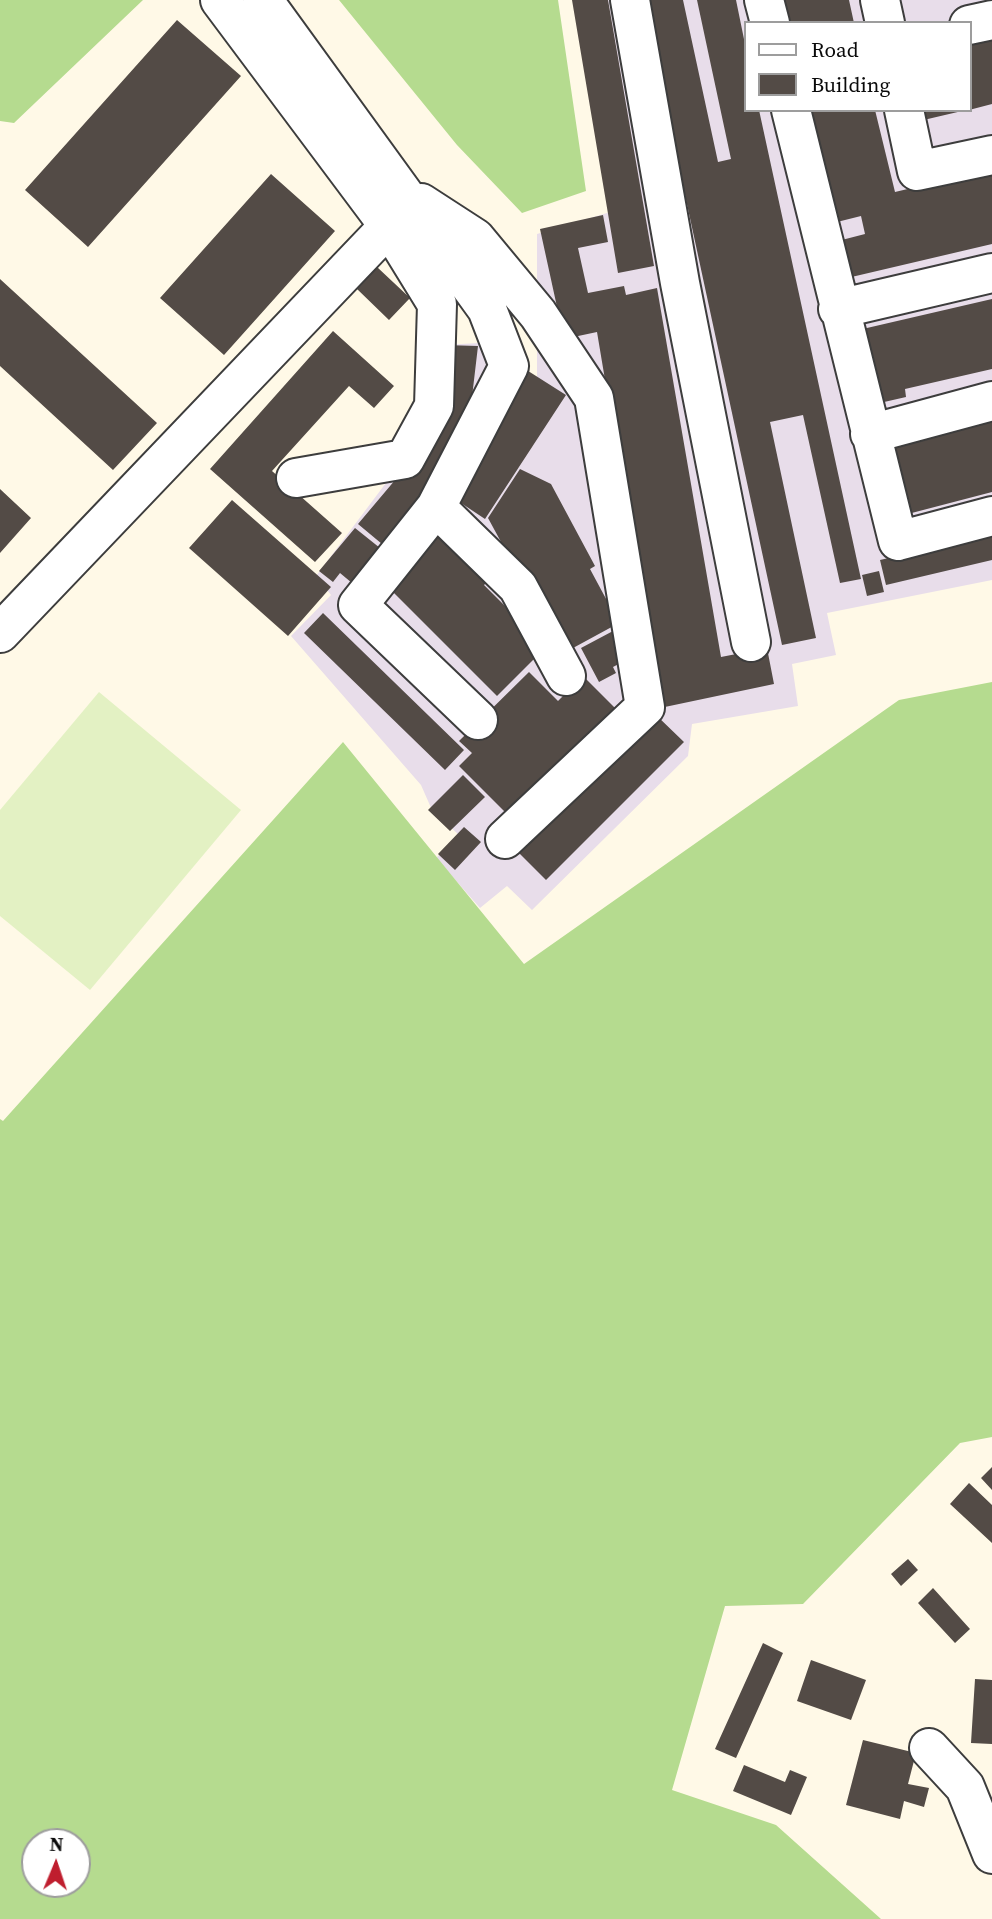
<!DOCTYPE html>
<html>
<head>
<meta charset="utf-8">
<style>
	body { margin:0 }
	#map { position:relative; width:992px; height:1919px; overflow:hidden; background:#fff9e7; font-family:"Source Serif 4",serif }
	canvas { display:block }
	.legend { position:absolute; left:744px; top:21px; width:228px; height:91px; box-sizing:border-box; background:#fff; border:2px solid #9d9d9d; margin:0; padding:9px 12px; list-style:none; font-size:21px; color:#0a0a0a }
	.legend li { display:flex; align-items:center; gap:14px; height:35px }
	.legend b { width:35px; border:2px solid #9d9d9d }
	.north { position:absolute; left:21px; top:1828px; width:70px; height:70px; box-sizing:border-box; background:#fff; border:2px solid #9d9d9d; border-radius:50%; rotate:2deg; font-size:19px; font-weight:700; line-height:28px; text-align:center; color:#0a0a0a }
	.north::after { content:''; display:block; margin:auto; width:24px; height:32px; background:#bf1e2e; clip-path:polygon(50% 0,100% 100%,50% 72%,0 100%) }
</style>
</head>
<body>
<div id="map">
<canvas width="992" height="1919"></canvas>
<ul class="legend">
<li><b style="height:9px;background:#fff"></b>Road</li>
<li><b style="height:19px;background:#534b46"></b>Building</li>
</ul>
<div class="north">N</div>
</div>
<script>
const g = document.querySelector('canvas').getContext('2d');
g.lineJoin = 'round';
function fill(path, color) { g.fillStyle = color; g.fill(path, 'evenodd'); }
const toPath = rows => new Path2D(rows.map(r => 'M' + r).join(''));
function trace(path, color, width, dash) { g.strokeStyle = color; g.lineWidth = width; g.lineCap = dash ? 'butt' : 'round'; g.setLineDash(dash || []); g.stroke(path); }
fill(toPath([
	[580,0,992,0,992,580,827,613,836,655,792,664,798,706,692,724,688,756,532,910,507,886,480,908,436,858,459,835,432,810,421,785,291,636,331,595,316,576,407,455,442,345,480,343,537,380,537,234,617,210],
	[745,23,969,23,969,110,745,110]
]), '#e8ddea');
fill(toPath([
	[0,0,143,0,14,123,0,121],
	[339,0,558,0,586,191,522,213,457,145],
	[992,682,992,1437,960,1443,803,1604,725,1606,672,1790,776,1825,881,1919,0,1919,0,1119,3,1121,343,742,524,964,899,700],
	[77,1842,77,1884,35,1884,35,1842]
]), '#b5db8f');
fill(toPath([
	[99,692,241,810,90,990,0,916,0,810]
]), '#e3f1c3');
fill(toPath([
	[572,0,608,0,654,266,618,273],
	[643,0,683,0,718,162,731,159,697,0,736,0,745,44,745,110,759,110,861,579,840,583,803,415,770,422,816,638,782,645],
	[776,0,849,0,854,23,781,23],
	[177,20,241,76,88,247,25,190],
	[992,33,992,104,969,110,969,38],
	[802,110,875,110,895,192,992,169,992,244,843,279,834,242,865,234,861,216,829,224],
	[913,110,961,110,962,111,915,122],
	[271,174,335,231,224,355,160,298],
	[603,215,608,242,578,248,588,293,624,286,626,295,657,288,721,657,767,648,774,684,660,708,597,332,564,339,540,229],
	[377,267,410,298,389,320,357,289],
	[0,279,157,423,113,470,0,366],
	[992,299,992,369,905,389,906,397,871,405,854,331],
	[333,331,394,386,374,408,349,386,272,471,342,533,315,562,210,469],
	[444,345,478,346,472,397,425,492,382,544,358,524,401,473],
	[525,369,566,395,485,519,452,497,506,414,498,409],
	[992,418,992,492,904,515,886,444],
	[520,469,551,484,595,566,590,569,619,623,562,654,488,518],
	[0,489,31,518,0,553],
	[232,500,331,587,288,636,189,548],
	[355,528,380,548,352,583,340,573,333,582,319,571],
	[441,531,489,580,484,585,546,647,497,696,386,585],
	[992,534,992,560,886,585,880,560],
	[879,571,884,592,867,596,862,575],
	[323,613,464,750,445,770,304,633],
	[613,631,628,659,613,667,616,673,599,682,581,648],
	[529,672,558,701,583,676,621,714,513,820,459,766,472,753,459,741],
	[656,715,684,742,546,880,519,853],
	[463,775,485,797,450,831,428,810],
	[464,827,481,842,455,870,438,854],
	[992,1467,992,1490,981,1478],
	[969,1483,992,1505,992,1543,950,1504],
	[908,1559,918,1570,901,1586,891,1574],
	[933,1588,970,1629,955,1643,918,1603],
	[763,1643,783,1653,736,1758,715,1749],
	[811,1660,866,1680,851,1720,797,1701],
	[975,1679,992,1680,992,1744,971,1743],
	[863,1740,916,1753,908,1784,929,1788,924,1807,904,1801,900,1819,846,1805],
	[744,1765,785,1782,790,1770,807,1777,791,1815,733,1791]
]), '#534b46');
const minor = toPath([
	[263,0,487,309,509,366,436,507,358,605,478,720],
	[630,0,680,283,751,642],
	[764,0,770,23],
	[880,0,885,23],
	[969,25,992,20],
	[791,110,898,541,992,516],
	[904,110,917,171,992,155],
	[421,203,475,238,538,314,594,398,645,707,505,839],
	[838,309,992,273],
	[870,434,992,401],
	[296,478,405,459,434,406,437,304,389,226],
	[436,507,518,587,566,676],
	[0,633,389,226,220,0],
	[929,1748,965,1787,992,1854]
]);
trace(minor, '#3d3d3d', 42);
trace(minor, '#fff', 38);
</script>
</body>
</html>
